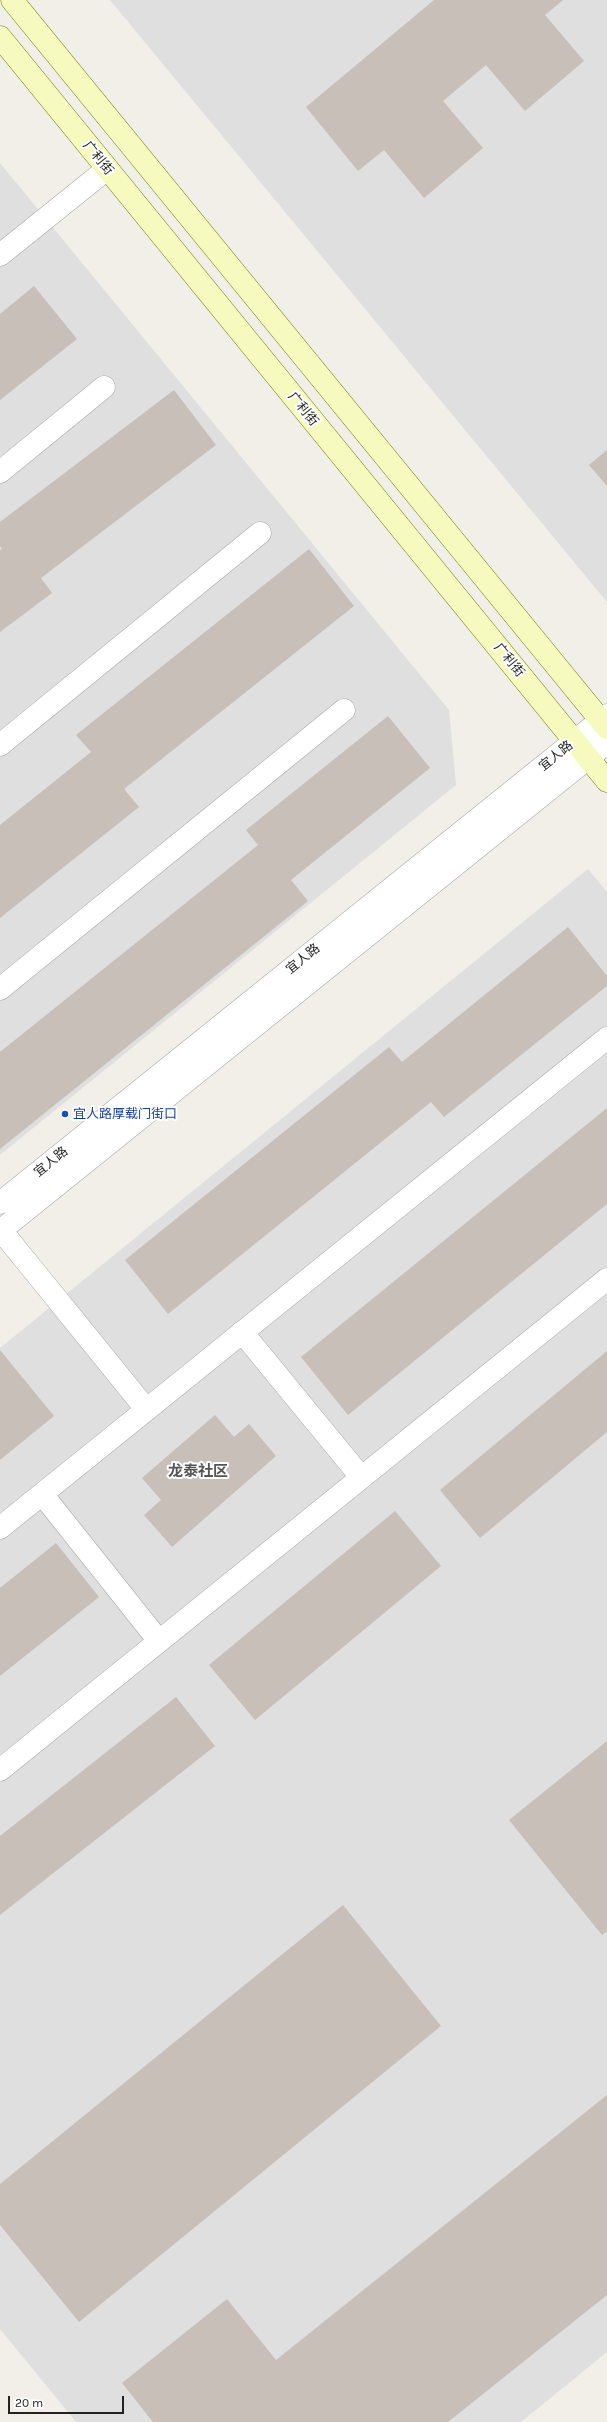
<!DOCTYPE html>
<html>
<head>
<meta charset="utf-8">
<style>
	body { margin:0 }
	#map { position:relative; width:607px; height:2422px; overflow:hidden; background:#f2efe9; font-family:Karla,sans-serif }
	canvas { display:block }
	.scale { position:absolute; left:8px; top:2396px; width:116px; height:18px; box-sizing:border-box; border:2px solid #222; border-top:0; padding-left:5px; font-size:12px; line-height:14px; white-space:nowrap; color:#222; -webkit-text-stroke:3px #fff; paint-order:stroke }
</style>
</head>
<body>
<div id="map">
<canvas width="607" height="2422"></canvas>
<div class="scale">20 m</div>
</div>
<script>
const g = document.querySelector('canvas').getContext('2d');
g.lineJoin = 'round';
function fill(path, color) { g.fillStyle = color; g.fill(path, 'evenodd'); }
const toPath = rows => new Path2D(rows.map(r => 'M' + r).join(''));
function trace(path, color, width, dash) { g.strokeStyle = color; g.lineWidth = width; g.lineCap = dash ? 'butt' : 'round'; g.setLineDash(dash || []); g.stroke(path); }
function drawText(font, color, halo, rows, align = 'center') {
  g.font = font + ' Karla,"Noto Sans SC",sans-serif'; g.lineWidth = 4; g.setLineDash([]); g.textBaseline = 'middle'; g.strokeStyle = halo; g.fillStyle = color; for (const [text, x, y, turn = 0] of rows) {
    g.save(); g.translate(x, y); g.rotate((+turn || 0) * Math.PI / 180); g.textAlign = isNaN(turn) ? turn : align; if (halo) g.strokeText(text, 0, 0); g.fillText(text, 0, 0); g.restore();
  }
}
fill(toPath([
	[110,0,607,0,607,602],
	[0,163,449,710,456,785,0,1155],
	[588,869,607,892,607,2352,521,2422,76,2422,0,2329,0,1348]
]), '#e0dfdf');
fill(toPath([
	[434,0,563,0,545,15,584,61,525,111,486,65,443,101,483,148,424,198,384,150,358,171,306,107],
	[34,286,77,339,0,400,0,314],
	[174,390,216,445,41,578,52,593,0,632,0,550,2,549,0,546,0,522],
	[607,450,607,486,589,465],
	[309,549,354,606,124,789,139,807,0,918,0,825,91,752,76,735],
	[388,716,430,768,291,880,308,901,0,1149,0,1052,258,845,246,830],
	[568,927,607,976,607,986,444,1117,431,1102,168,1314,125,1260,389,1047,402,1062],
	[607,1108,607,1204,348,1415,301,1357],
	[0,1350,54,1416,0,1460],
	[607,1351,607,1432,480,1538,440,1490],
	[215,1415,234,1437,249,1424,276,1456,172,1547,144,1515,161,1500,142,1478],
	[395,1511,441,1566,255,1720,209,1665],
	[56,1543,99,1597,0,1676,0,1588],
	[176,1697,215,1746,0,1915,0,1836],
	[607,1741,607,1931,602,1935,509,1820],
	[343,1905,441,2026,79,2322,0,2225,0,2184],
	[607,2095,607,2295,448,2422,153,2422,122,2383,227,2299,276,2360]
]), '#c7bfb8');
const street = toPath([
	[0,255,107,169],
	[0,472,104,387],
	[0,745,260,533],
	[0,989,344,710],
	[0,1203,607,715],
	[0,1229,146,1409],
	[0,1231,607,743],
	[242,1332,361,1477],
	[42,1494,159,1641],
	[0,1528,607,1038],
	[0,1770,607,1279]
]);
const secondary = toPath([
	[12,0,607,728],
	[0,37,607,781]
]);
trace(street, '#a9a9a9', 23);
trace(secondary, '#707d05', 23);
trace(street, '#fff', 22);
trace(secondary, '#f7fabf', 22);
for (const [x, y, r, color] of [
	[65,1114,4,"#1a4fb4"]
]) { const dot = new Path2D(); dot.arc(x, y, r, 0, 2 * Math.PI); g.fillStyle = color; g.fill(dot); trace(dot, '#fff', 1.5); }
drawText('13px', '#222', '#fff', [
	["广利街",98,158,51],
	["广利街",303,409,51],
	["广利街",509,660,51],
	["宜人路",556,756,-39],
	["宜人路",303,959,-39],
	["宜人路",51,1162,-39]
]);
drawText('13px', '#164399', '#fff', [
	["宜人路厚载门街口",73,1114]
], 'left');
drawText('bold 15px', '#555', '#fff', [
	["龙泰社区",198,1472]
]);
</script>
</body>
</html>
